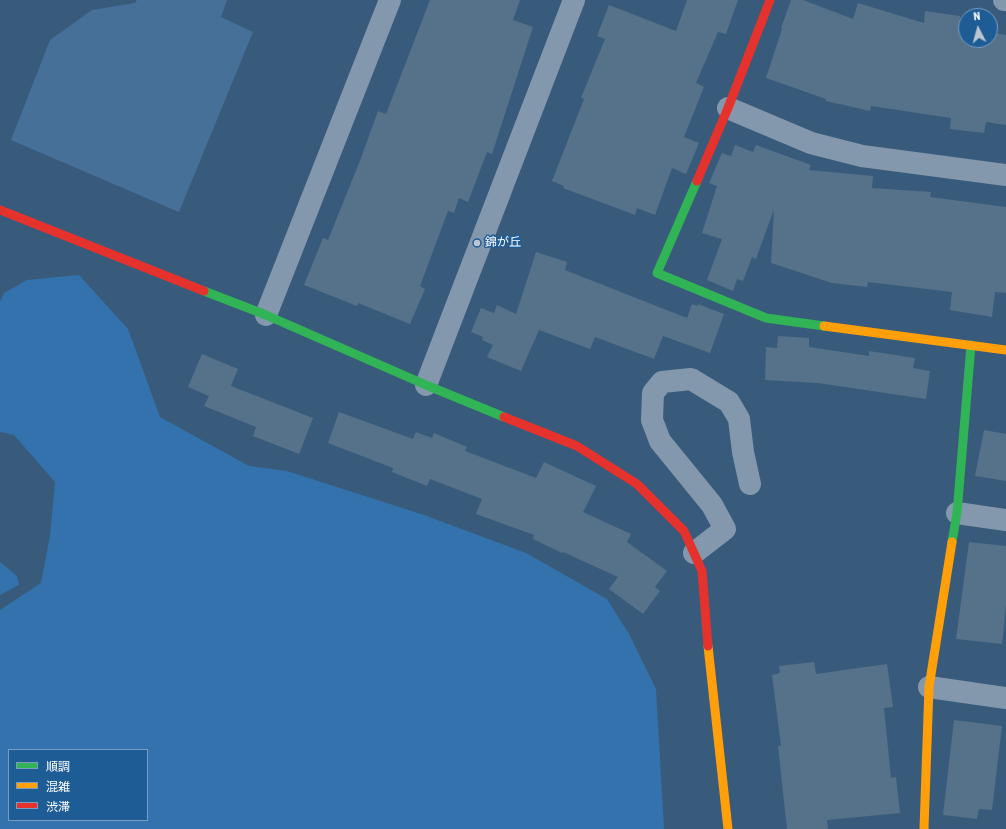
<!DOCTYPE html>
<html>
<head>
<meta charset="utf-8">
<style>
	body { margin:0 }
	#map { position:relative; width:1006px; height:829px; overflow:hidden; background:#395b7b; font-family:"Roboto Condensed","Noto Sans JP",sans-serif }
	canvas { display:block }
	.legend { position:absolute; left:8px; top:749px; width:140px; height:72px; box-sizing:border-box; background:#1e5c96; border:1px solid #789dc0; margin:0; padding:5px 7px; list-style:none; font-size:12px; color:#fff }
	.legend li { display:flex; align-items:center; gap:8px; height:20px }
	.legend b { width:20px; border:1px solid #789dc0 }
	.north { position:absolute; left:958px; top:8px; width:40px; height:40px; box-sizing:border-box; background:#1e5c96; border:1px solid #789dc0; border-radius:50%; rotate:354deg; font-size:11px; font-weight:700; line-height:16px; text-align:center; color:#fff }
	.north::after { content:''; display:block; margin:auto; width:14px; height:18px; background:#bac6d1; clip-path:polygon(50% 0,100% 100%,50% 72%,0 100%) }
</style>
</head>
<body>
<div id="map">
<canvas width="1006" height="829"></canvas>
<ul class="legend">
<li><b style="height:5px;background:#30b455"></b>順調</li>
<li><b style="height:5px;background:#ff9f0a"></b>混雑</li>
<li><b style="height:5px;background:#e5322d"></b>渋滞</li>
</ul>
<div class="north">N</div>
</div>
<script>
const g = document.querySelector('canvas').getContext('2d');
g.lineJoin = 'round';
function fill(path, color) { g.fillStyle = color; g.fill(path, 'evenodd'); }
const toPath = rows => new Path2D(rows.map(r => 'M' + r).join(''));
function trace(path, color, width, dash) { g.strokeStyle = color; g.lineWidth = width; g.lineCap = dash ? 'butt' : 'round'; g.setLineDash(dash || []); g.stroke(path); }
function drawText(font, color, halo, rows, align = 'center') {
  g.font = font + ' "Roboto Condensed","Noto Sans JP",sans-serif'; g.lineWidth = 3; g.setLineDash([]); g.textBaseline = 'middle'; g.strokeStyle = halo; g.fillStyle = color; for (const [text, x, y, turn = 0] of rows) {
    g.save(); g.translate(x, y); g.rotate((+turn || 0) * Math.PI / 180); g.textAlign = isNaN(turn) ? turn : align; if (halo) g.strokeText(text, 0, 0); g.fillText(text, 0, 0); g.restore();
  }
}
fill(toPath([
	[79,275,128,329,160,417,249,466,287,471,424,515,526,553,607,599,629,634,656,689,664,829,0,829,0,610,41,583,50,536,55,482,14,435,0,432,0,302,4,293,27,280],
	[9,750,147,750,147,820,9,820],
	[0,562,17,576,19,585,0,595]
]), '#3372ac');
fill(toPath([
	[137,0,227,0,221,17,253,32,179,212,11,140,50,40,92,10,135,3]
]), '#477098');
fill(toPath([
	[430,0,520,0,513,20,533,27,492,154,487,152,468,202,459,198,454,213,448,211,420,286,425,289,410,324,358,303,357,306,304,285,323,238,328,240,361,158,378,111,386,114],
	[687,0,738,0,726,34,718,32,696,83,704,87,684,137,699,143,686,174,672,168,655,215,637,208,635,215,563,188,564,186,552,181,584,99,581,98,605,39,597,36,609,5,676,31],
	[791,0,803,0,853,19,858,3,924,23,925,11,960,16,959,28,966,29,966,40,990,40,990,32,1006,35,1006,125,986,122,984,133,950,129,951,118,871,106,870,111,826,101,826,99,766,78,782,29,781,28],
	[735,145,753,152,756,145,811,165,809,170,873,176,872,188,931,192,930,197,1006,207,1006,293,995,292,992,317,950,310,952,292,868,282,867,287,832,283,771,263,774,209,756,259,752,257,743,281,737,279,733,291,707,280,722,239,702,233,717,186,709,183,722,153,731,156],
	[536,252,567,262,565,270,687,318,692,304,698,306,698,304,724,314,710,353,663,336,654,359,595,337,590,349,539,330,521,371,487,357,493,345,482,340,483,337,471,332,481,308,494,313,497,305,516,314],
	[778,336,809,338,809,347,869,356,869,351,915,358,913,368,930,371,926,399,818,383,765,380,766,347,777,348],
	[202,354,238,369,231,386,313,418,299,454,253,436,256,427,204,406,209,396,188,387],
	[339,412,413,439,416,432,432,438,434,433,467,447,465,451,536,478,544,462,596,486,583,512,631,534,627,542,667,571,655,587,660,591,643,614,609,589,618,577,563,552,562,553,533,539,534,535,476,514,482,499,430,479,427,486,392,472,393,468,328,443],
	[984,430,1006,434,1006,481,975,476],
	[969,542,1006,546,1006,605,1002,644,956,639],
	[814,662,816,674,887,664,893,707,884,708,891,778,896,777,900,813,827,820,828,829,787,829,778,746,781,746,772,675,780,673,779,666],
	[954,720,1002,726,992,810,979,809,977,819,943,815]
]), '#56718a');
trace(toPath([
	[1004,0,1006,0],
	[728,108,811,143,862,156,1006,175],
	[266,315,390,0],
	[426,385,574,0],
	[957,513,1006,520],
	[694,553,725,529,712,505,660,441,652,420,653,393,662,382,691,379,729,402,739,419,743,452,750,484],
	[929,687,1006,698]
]), '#8398ad', 22);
trace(toPath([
	[697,181,657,273,766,318,824,326],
	[204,291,266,315,426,385,504,417],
	[952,542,957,513,971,345]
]), '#30b455', 9);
trace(toPath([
	[824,326,1006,350],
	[708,646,728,829],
	[924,829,929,687,952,542]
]), '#ff9f0a', 9);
trace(toPath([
	[697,181,728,108,770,0],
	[0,210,204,291],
	[504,417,577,446,637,484,684,531,702,571,708,646]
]), '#e5322d', 9);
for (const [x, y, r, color] of [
	[477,243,4,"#bac6d1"]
]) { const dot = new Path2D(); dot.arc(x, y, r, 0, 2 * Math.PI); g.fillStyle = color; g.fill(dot); trace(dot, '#1e5c96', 1.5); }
drawText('12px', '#fff', '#1e5c96', [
	["錦が丘",485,243]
], 'left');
</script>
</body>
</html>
